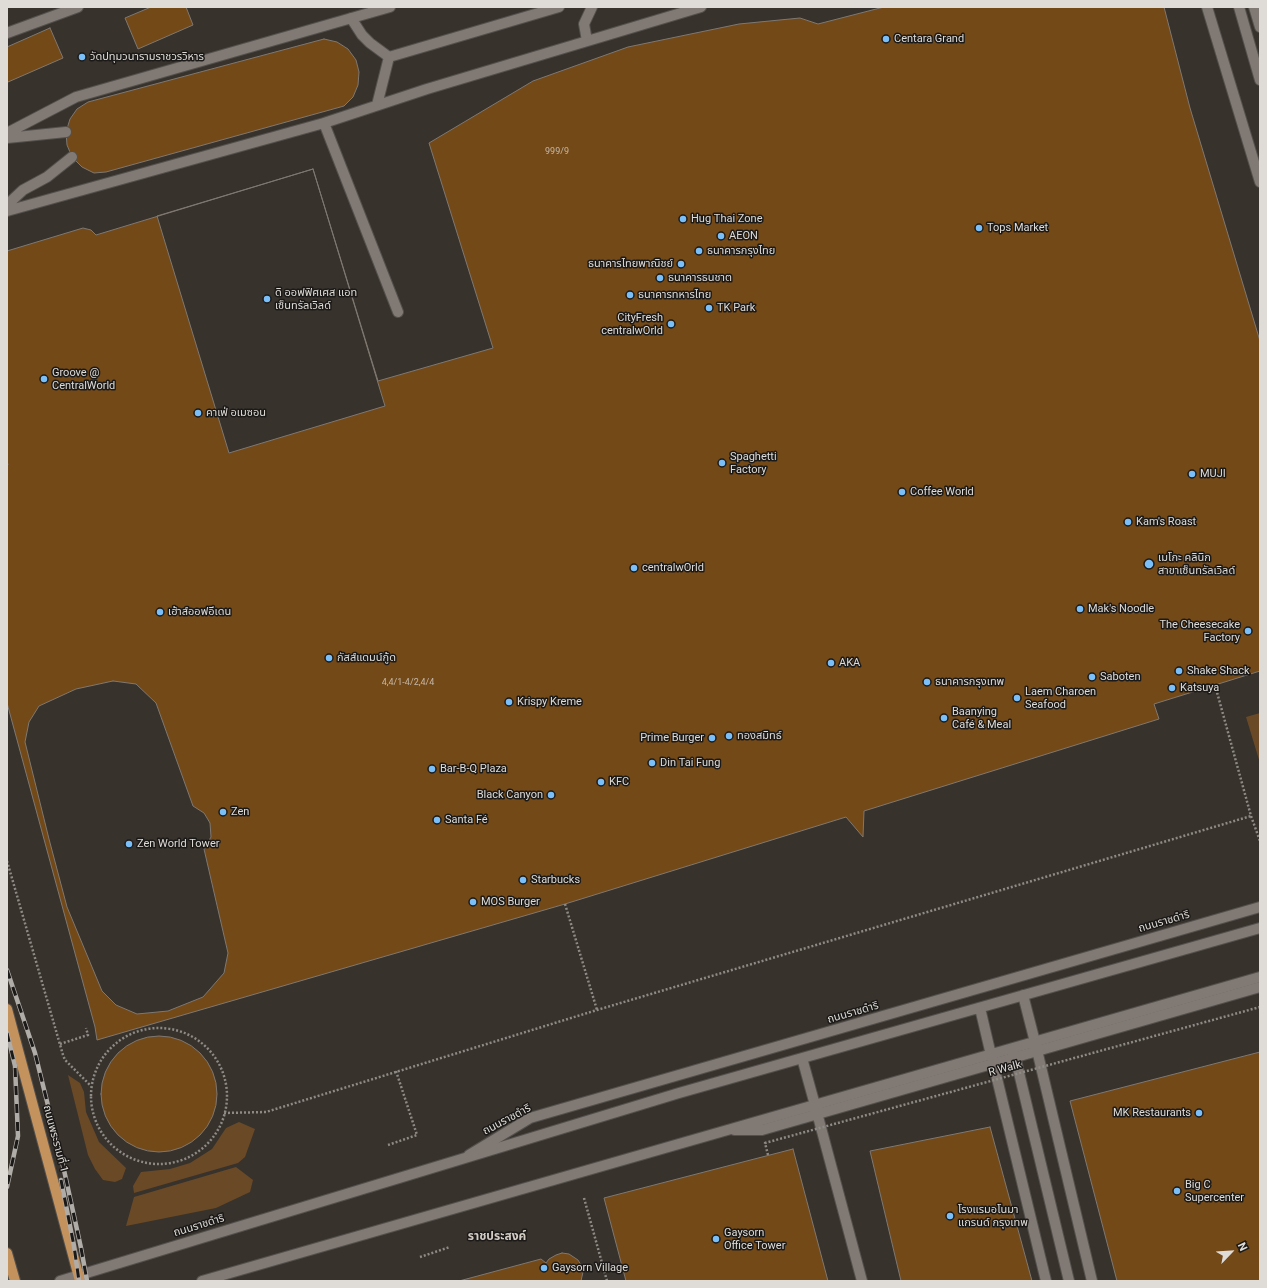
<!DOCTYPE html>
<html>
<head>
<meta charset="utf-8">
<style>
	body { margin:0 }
	#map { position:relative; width:1267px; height:1288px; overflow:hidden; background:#37322c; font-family:Roboto,sans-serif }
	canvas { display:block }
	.frame { position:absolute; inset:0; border:8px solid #dfdcd8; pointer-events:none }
	.north { position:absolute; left:1211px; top:1232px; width:40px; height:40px; -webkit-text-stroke:3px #1c1a18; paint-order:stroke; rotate:65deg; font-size:11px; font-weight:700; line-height:16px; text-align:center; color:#dfdcd8 }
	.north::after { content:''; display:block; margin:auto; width:14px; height:18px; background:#dfdcd8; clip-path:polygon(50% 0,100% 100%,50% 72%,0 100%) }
</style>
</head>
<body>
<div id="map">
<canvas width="1267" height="1288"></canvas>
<div class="frame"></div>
<div class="north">N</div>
</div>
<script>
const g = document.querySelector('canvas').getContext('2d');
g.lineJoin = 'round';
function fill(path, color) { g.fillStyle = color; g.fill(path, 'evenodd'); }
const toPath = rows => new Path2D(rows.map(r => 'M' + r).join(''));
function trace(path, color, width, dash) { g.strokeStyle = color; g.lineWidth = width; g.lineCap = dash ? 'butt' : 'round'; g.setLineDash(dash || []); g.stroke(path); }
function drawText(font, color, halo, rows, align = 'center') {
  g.font = font + ' Roboto,"Noto Sans Thai",sans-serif'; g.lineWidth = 3; g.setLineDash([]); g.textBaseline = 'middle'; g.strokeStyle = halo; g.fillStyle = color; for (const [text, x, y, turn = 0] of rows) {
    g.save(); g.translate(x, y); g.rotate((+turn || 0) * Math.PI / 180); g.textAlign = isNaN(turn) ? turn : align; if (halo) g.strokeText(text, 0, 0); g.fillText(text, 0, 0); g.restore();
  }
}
fill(toPath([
	[1260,713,1260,763,1246,717],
	[68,1075,80,1083,84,1092,86,1112,99,1142,126,1168,122,1179,115,1182,103,1180,95,1169,88,1155],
	[239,1122,255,1129,245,1157,238,1163,134,1193,133,1186,141,1172,170,1169,190,1163,212,1149,226,1128],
	[236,1167,253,1180,250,1192,216,1208,126,1226,134,1197]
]), '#6a4927');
const building = toPath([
	[151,7,186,7,193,25,138,49,125,18,151,7],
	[884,7,1164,7,1190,108,1260,341,1260,671,1154,704,1159,719,864,811,863,837,846,817,565,904,97,1040,95,1027,7,703,7,465,8,465,7,461,7,251,83,228,91,230,96,235,313,169,378,381,493,348,429,143,533,81,628,47,739,24,800,18,818,24,884,7],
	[50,28,63,58,8,82,7,79,7,47,50,28],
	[324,39,337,42,348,49,356,60,359,72,358,85,353,97,344,106,106,172,94,173,82,167,72,157,67,145,66,132,70,119,77,109,88,102,324,39],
	[313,169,385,406,229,453,157,216,313,169],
	[113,681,136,684,156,703,193,806,204,813,210,823,211,837,204,849,228,953,224,973,203,997,168,1011,137,1014,116,1005,102,991,67,907,49,839,25,742,29,722,39,706,76,689,113,681],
	'101 1094a58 58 0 1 1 116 0a58 58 0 1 1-116 0Z',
	[1260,1052,1260,1281,1117,1281,1070,1101,1260,1052],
	[990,1127,1032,1281,901,1281,870,1151,990,1127],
	[793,1149,828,1281,626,1281,604,1198,793,1149],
	[562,1253,569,1254,578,1260,581,1265,583,1272,581,1281,459,1281,541,1259,546,1263,549,1259,556,1255,562,1253]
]);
fill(building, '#744918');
trace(building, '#7e7872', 1);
const lane = toPath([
	[1207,7,1260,182],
	[1239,7,1260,80],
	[1254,7,1260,27],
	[351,18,362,35,370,43,389,57],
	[7,33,78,7],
	[587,41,584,24,592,7],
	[377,105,389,57,559,7],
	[324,123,398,312],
	[7,133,76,97,390,7],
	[7,138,66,132],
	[7,205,23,190,47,177,72,157],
	[7,211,324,123,427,89,701,7],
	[1036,1046,1092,1281],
	[1014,1052,1069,1281],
	[992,1058,1046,1281],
	[816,1109,862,1281],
	[734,1130,762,1130,1260,987],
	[469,1155,530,1118,1260,907]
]);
const secondary = toPath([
	[1023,995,1035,1042],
	[980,1008,991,1055],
	[802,1058,815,1105],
	[60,1281,679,1093,1260,928],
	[202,1281,1260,977]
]);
const primary = toPath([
	[7,1009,80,1281],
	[7,1253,15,1281]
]);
trace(lane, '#54504c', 12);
trace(secondary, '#54504c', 12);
trace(primary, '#54504c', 12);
trace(toPath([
	[1215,685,1251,816,1260,841],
	[7,861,63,1055,65,1060,91,1086],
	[565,904,597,1010],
	'91 1096a68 68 0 1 1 136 0a68 68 0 1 1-136 0Z',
	[60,1044,88,1035,86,1028],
	[224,1113,266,1112,597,1010,1251,816],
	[388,1145,417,1135,396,1071],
	[584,1198,607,1281],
	[420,1257,450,1247]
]), '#8e8a85', 2.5, [2, 2]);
trace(lane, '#817a74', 10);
trace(secondary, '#817a74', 10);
trace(primary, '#c4925d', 10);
const rail = toPath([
	[7,970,35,1053,64,1170,81,1248,87,1281],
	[7,1033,15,1066,18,1136,7,1187],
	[61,1180,74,1246,79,1281]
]);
trace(rail, '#b0aca8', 4.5);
trace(rail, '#1c1a18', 3, [9]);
trace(toPath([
	[768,1155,765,1143,1260,1007]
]), '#8e8a85', 2.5, [2, 2]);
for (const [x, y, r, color] of [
	[886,39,4,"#7abff8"],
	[82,57,4,"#7abff8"],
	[683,219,4,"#7abff8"],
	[979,228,4,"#7abff8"],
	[721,236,4,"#7abff8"],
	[699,251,4,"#7abff8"],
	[681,264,4,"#7abff8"],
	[660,278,4,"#7abff8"],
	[630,295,4,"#7abff8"],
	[267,299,4,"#7abff8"],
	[709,308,4,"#7abff8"],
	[671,324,4,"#7abff8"],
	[44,379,4,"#7abff8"],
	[198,413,4,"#7abff8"],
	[722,463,4,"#7abff8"],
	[1192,474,4,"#7abff8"],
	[902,492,4,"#7abff8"],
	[1128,522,4,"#7abff8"],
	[1149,564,5,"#7abff8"],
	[634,568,4,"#7abff8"],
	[1080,609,4,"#7abff8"],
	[160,612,4,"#7abff8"],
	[1248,631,4,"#7abff8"],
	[329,658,4,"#7abff8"],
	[831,663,4,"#7abff8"],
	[1179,671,4,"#7abff8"],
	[1092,677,4,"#7abff8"],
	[927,682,4,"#7abff8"],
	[1172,688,4,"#7abff8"],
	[1017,698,4,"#7abff8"],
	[509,702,4,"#7abff8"],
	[944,718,4,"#7abff8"],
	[729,736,4,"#7abff8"],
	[712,738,4,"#7abff8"],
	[652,763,4,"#7abff8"],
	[432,769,4,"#7abff8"],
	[601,782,4,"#7abff8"],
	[551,795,4,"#7abff8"],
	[223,812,4,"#7abff8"],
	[437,820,4,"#7abff8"],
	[129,844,4,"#7abff8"],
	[523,880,4,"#7abff8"],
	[473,902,4,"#7abff8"],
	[1199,1113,4,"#7abff8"],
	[1177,1191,4,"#7abff8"],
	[950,1216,4,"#7abff8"],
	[716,1239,4,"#7abff8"],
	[544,1268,4,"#7abff8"]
]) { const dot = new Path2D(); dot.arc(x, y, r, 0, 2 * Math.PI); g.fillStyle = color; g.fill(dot); trace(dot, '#1c1a18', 1.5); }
drawText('9px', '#c4b7a8', null, [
	["999/9",557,152],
	["4,4/1-4/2,4/4",408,683]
]);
drawText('11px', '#dfdcd8', '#1c1a18', [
	["Centara Grand",894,39],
	["วัดปทุมวนารามราชวรวิหาร",90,57],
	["Hug Thai Zone",691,219],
	["Tops Market",987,228],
	["AEON",729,236],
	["ธนาคารกรุงไทย",707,251],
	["ธนาคารไทยพาณิชย์",673,264,"right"],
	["ธนาคารธนชาต",668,278],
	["ดิ ออฟฟิศเศส แอท",275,293],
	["เซ็นทรัลเวิลด์",275,306],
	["ธนาคารทหารไทย",638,295],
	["TK Park",717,308],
	["CityFresh",663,318,"right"],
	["centralwOrld",663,331,"right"],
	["Groove @",52,373],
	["CentralWorld",52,386],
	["คาเฟ่ อเมซอน",206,413],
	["Spaghetti",730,457],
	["Factory",730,470],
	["MUJI",1200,474],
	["Coffee World",910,492],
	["Kam's Roast",1136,522],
	["เมโกะ คลินิก",1158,558],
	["สาขาเซ็นทรัลเวิลด์",1158,571],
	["centralwOrld",642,568],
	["Mak's Noodle",1088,609],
	["เฮ้าส์ออฟอีเดน",168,612],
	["The Cheesecake",1240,625,"right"],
	["Factory",1240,638,"right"],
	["กัสส์แดมน์กู้ด",337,658],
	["AKA",839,663],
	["Shake Shack",1187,671],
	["Saboten",1100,677],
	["ธนาคารกรุงเทพ",935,682],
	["Katsuya",1180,688],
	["Laem Charoen",1025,692],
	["Seafood",1025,705],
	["Krispy Kreme",517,702],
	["Baanying",952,712],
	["Café & Meal",952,725],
	["ทองสมิทธ์",737,736],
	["Prime Burger",704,738,"right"],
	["Din Tai Fung",660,763],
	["Bar-B-Q Plaza",440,769],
	["KFC",609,782],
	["Black Canyon",543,795,"right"],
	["Zen",231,812],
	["Santa Fé",445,820],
	["Zen World Tower",137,844],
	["Starbucks",531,880],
	["MOS Burger",481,902],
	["MK Restaurants",1191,1113,"right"],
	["Big C",1185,1185],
	["Supercenter",1185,1198],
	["โรงแรมอโนมา",958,1210],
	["แกรนด์ กรุงเทพ",958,1223],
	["Gaysorn",724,1233],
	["Office Tower",724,1246],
	["Gaysorn Village",552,1268]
], 'left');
drawText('11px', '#dfdcd8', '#1c1a18', [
	["ถนนราชดำริ",1164,922,-16],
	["ถนนราชดำริ",853,1013,-16],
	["R Walk",1005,1069,-15],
	["ถนนราชดำริ",507,1120,-28],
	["ถนนพระรามที่ 1",55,1139,75],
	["ถนนราชดำริ",199,1226,-17]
]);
drawText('bold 12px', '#d3ccc5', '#1c1a18', [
	["ราชประสงค์",497,1237]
]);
</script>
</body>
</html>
